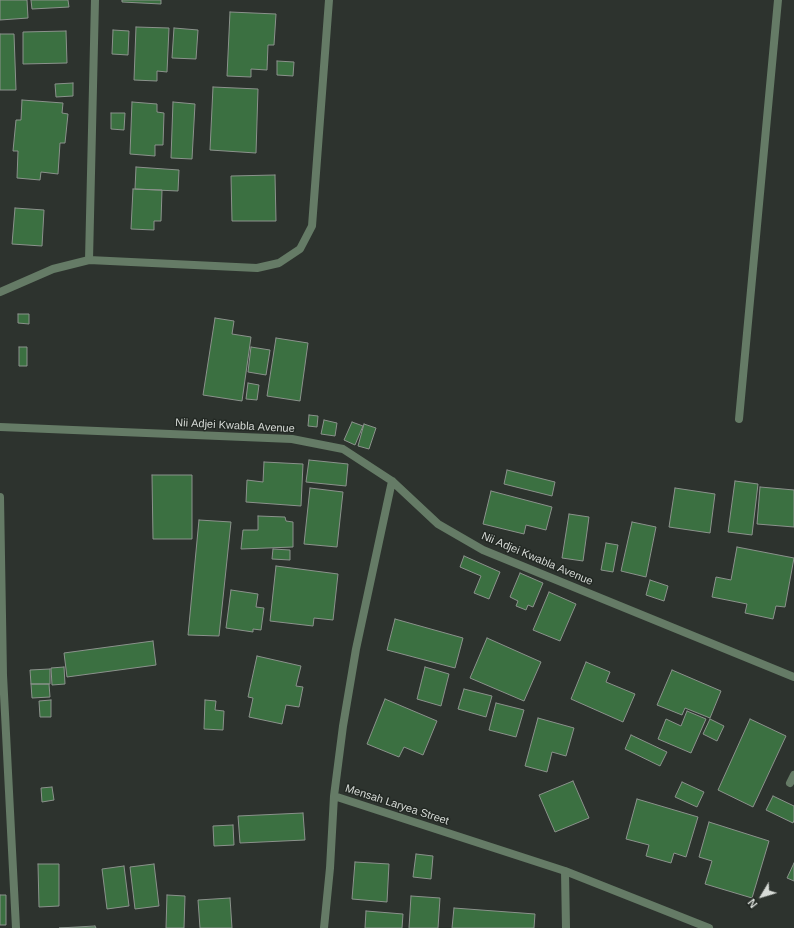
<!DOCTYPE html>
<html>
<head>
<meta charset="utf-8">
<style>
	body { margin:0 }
	#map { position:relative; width:794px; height:928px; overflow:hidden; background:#2d332e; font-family:Arial,sans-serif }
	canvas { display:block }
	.north { position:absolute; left:742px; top:876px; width:40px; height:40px; -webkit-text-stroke:3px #232924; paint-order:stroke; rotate:232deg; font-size:11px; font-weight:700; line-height:16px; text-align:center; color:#d7dbd7 }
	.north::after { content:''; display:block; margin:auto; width:14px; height:18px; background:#d7dbd7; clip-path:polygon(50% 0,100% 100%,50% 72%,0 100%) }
</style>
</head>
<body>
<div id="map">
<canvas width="794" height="928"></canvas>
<div class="north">N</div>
</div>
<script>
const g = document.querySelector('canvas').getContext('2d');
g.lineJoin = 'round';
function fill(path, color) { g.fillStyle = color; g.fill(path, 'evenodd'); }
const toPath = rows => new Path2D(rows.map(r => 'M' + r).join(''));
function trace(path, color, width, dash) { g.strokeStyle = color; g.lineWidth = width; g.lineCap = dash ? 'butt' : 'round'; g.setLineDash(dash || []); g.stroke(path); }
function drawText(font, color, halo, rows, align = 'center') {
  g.font = font + ' Arial,sans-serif'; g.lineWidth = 3; g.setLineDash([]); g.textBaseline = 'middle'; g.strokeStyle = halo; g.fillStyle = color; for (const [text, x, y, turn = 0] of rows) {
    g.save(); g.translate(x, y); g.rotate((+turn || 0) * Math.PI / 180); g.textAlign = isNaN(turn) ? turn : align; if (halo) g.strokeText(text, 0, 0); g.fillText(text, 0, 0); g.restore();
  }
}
const building = toPath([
	[0,0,27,0,28,18,0,20,0,0],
	[31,0,68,0,69,7,32,9,31,0],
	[122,0,161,0,161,4,122,2,122,0],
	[230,12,276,14,274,45,268,45,267,70,251,69,251,77,227,76,230,12],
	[136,27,169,28,167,72,157,71,157,81,134,80,136,27],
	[174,28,198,30,196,59,172,58,174,28],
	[113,30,129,31,128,55,112,54,113,30],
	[66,31,67,63,23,64,23,32,66,31],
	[0,34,14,34,16,90,0,90,0,34],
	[277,61,294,62,293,76,277,75,277,61],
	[73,83,73,96,56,97,55,84,73,83],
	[213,87,258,89,256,153,210,150,213,87],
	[22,100,63,103,62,113,68,114,65,143,60,143,58,174,41,172,40,180,17,178,18,151,13,151,16,120,21,120,22,100],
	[132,102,157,104,157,112,164,113,163,145,155,145,155,156,130,154,132,102],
	[173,102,195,104,192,159,171,158,173,102],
	[111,113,125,113,124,130,111,129,111,113],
	[136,167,179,170,178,191,135,189,136,167],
	[275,175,276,221,232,221,231,176,275,175],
	[133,189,162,190,161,221,154,221,154,230,131,229,133,189],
	[15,208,44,210,42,246,12,244,15,208],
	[18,314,29,314,29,324,18,323,18,314],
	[215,318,234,321,232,334,251,337,242,401,203,395,215,318],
	[276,338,308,343,300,401,267,396,276,338],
	[19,347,27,347,27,366,19,366,19,347],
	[251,347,270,350,266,375,248,372,251,347],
	[248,383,259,385,257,400,246,399,248,383],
	[309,415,318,416,317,427,308,426,309,415],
	[324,420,337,423,335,436,321,434,324,420],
	[352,422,363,426,355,445,344,440,352,422],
	[364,424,376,428,369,449,358,446,364,424],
	[309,460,348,464,346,486,306,482,309,460],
	[264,462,303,464,301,506,246,502,247,480,263,482,264,462],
	[507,470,555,482,552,496,504,484,507,470],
	[152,475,192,475,192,539,153,539,152,475],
	[735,481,758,484,752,535,728,532,735,481],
	[760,487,794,490,794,527,757,524,760,487],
	[310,488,343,492,337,547,304,544,310,488],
	[675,488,715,494,710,533,669,527,675,488],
	[491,491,552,507,546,530,526,525,524,534,483,524,491,491],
	[569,514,589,517,583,561,562,558,569,514],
	[258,516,285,517,286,521,293,522,293,547,241,549,243,530,258,530,258,516],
	[199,520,231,522,219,636,188,635,199,520],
	[632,522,656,527,646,577,621,571,632,522],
	[606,543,618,545,613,572,601,570,606,543],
	[737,547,794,558,785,607,776,606,773,619,745,613,747,604,712,597,716,577,731,580,737,547],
	[273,549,290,550,290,560,272,559,273,549],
	[464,556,500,572,489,599,474,593,481,576,460,567,464,556],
	[276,566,338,574,333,620,314,618,313,626,270,621,276,566],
	[520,573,543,583,533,607,528,605,526,610,516,606,518,601,510,597,520,573],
	[650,580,668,586,664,601,646,595,650,580],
	[231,590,258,594,256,607,264,608,261,630,253,629,253,632,226,628,231,590],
	[549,592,576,604,560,641,533,630,549,592],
	[395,619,463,638,455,668,387,650,395,619],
	[487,638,541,662,524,701,470,678,487,638],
	[153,641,156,665,67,677,64,653,153,641],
	[257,656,301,666,296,686,303,687,299,707,286,705,282,724,249,717,253,698,248,697,257,656],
	[586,662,610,672,606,682,635,694,623,722,571,699,586,662],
	[64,667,65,684,52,685,51,668,64,667],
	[425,667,449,674,441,706,417,699,425,667],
	[50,669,50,684,31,684,30,670,50,669],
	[672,670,721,691,710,718,685,708,682,715,657,705,672,670],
	[31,684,49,684,50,697,32,698,31,684],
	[464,689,492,696,486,717,458,709,464,689],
	[385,699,437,721,423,755,404,747,399,757,367,744,385,699],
	[51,700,51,717,40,717,39,701,51,700],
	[205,700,216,701,215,710,224,711,223,730,204,729,205,700],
	[496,703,524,710,516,737,489,730,496,703],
	[687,711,706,719,691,753,658,739,666,719,681,726,687,711],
	[538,718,574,728,566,756,552,752,547,772,525,766,538,718],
	[710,719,724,726,717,741,703,734,710,719],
	[750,719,786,736,753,807,718,790,750,719],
	[631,735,667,752,660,766,625,749,631,735],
	[573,781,589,818,555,832,539,795,573,781],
	[682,782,704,792,697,807,675,797,682,782],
	[52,787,54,800,42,802,41,788,52,787],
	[773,796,794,806,794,820,793,823,766,810,773,796],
	[637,799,698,817,686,857,674,853,671,863,646,856,649,845,626,839,637,799],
	[303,813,305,840,240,843,238,816,303,813],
	[709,822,769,841,752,898,705,884,712,861,699,857,709,822],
	[233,825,234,845,214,846,213,826,233,825],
	[416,854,433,856,431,879,413,877,416,854],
	[355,862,389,864,387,902,352,899,355,862],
	[794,863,794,881,787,878,794,863],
	[38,864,59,864,59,906,39,907,38,864],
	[154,864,159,906,135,909,130,867,154,864],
	[124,866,129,906,107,909,102,869,124,866],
	[0,895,6,895,6,925,0,925,0,895],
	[167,895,185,896,184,928,166,928,167,895],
	[411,896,440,898,438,928,409,928,411,896],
	[230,898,232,928,200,928,198,900,230,898],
	[454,908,535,914,534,928,452,928,454,908],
	[366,911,403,914,402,928,365,928,366,911],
	[95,926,96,928,59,928,95,926]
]);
fill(building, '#3b7041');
trace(building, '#8b928c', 1);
trace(toPath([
	[739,419,778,0],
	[790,783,794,775]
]), '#657b66', 8);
trace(toPath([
	[89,260,95,0],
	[0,292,53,269,89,260,257,268,279,263,300,249,312,226,329,0],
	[0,427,292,439,343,449,392,481,438,524,483,550,794,677],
	[392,481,356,649,343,726,334,796,565,871,709,928],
	[0,497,3,675,16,928],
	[565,871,566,928],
	[324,928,330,868,334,796]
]), '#657b66', 8);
drawText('11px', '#d7dbd7', '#232924', [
	["Nii Adjei Kwabla Avenue",235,426,3],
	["Nii Adjei Kwabla Avenue",537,559,23],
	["Mensah Laryea Street",397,805,18]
]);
</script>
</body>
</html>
